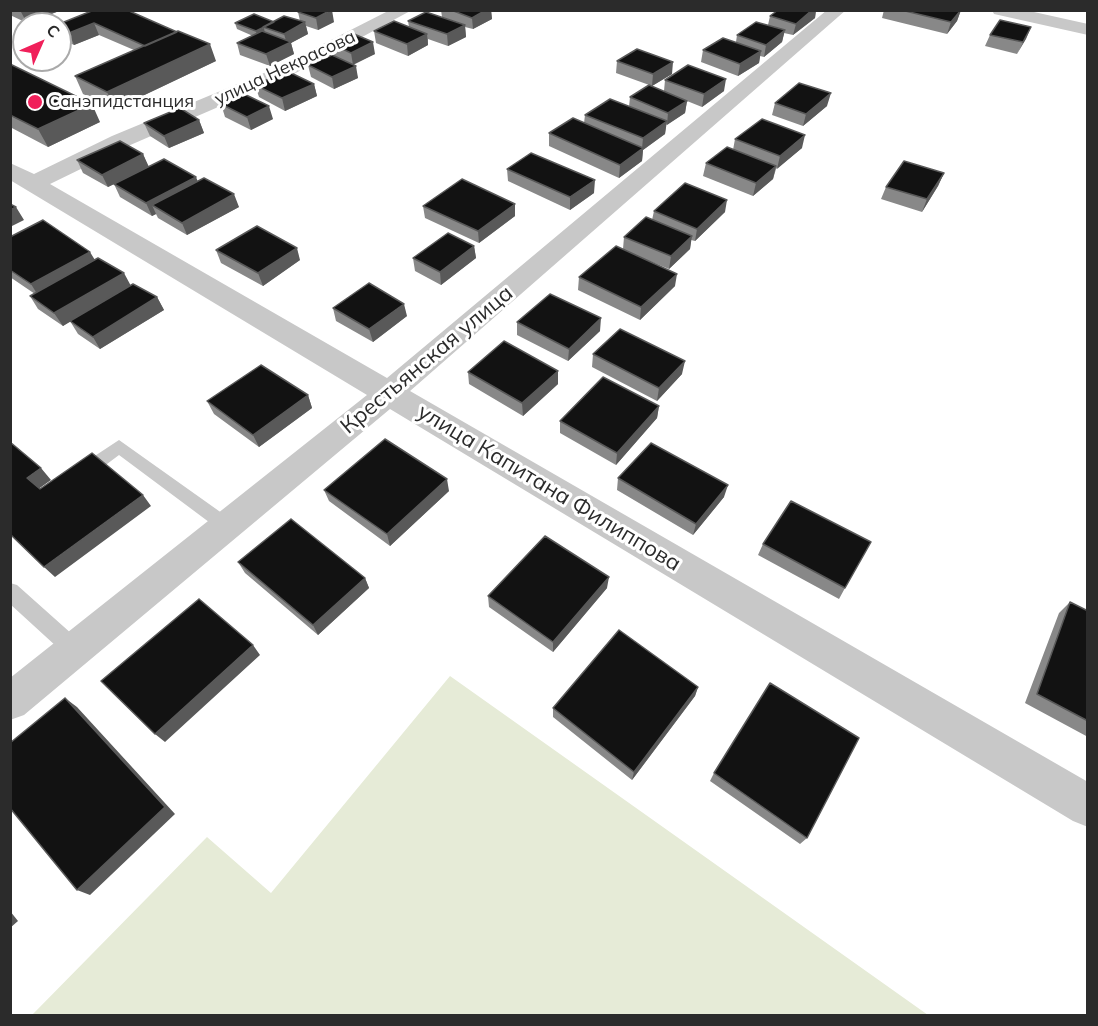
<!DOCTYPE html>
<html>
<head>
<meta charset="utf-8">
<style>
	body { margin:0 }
	#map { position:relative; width:1098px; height:1026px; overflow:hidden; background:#fff; font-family:Mulish,sans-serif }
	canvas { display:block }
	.frame { position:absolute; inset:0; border:12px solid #2b2b2b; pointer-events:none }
	.north { position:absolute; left:12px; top:12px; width:60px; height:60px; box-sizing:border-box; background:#fff; border:2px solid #aaa; border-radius:50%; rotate:45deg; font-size:16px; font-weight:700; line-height:24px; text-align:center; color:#2b2b2b }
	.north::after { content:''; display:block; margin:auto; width:21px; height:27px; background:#f0205a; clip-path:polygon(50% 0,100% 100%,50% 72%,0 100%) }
</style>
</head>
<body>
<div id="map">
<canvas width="1098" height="1026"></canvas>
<div class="frame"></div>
<div class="north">С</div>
</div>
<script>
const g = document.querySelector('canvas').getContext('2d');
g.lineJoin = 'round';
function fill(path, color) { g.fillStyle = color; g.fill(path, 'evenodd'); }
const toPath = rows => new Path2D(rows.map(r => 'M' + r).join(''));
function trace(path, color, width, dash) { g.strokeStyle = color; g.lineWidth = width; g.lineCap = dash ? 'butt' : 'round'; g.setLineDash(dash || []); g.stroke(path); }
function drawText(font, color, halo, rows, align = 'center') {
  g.font = font + ' Mulish,sans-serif'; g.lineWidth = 6; g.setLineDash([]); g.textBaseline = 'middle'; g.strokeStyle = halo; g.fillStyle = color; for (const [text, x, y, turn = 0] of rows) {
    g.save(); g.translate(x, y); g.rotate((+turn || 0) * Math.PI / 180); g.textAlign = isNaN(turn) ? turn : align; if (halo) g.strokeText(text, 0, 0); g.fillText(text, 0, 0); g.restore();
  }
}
fill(toPath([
	[450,676,928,1015,32,1015,207,837,271,893]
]), '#e6ebd7');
fill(toPath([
	[119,440,233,521,236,526,233,531,227,533,221,531,119,455,87,479,75,479,72,474,75,469,119,440],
	[10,583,17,585,82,643,85,650,82,657,75,659,68,657,10,604,10,583]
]), '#c8c8c8');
fill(toPath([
	[390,10,412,10,290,76,128,146,50,184,387,378,827,10,846,10,410,391,1088,782,1088,827,1073,821,390,409,24,715,10,720,10,678,367,395,10,180,10,163,34,174,112,136,276,68,390,10],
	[992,10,1025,10,1088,24,1088,35,994,14,992,10]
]), '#c8c8c8');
fill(toPath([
	[10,10,62,10,27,23,10,15],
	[94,10,131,10,129,11,216,61,115,109,83,94,75,76,134,50,99,35,74,45,60,38,60,24],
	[441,10,491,10,492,19,473,29,465,27,466,37,448,46,428,39,428,45,408,56,376,43,374,31,409,27,408,21,442,17],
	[778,10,816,10,815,18,793,35,784,33,782,42,764,57,760,56,759,63,738,76,701,62,703,50,736,42,737,35,768,25,770,16],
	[884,10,961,10,957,21,947,34,882,18],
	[298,12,334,22,318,30,306,26,308,34,291,43,294,54,270,66,240,55,237,43,253,36,237,29,235,23,300,21],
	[1031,27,1017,54,985,46,990,35],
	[24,40,24,52,18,50,15,44],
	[332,44,375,54,353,64,358,78,334,89,311,77,308,65,334,56],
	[617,61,672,74,652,86,616,73],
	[10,64,100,122,48,147,10,127],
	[665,80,724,91,702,107,687,101,685,113,666,125,665,134,643,150,642,161,619,178,549,146,549,133,584,123,585,115,629,107,630,97,664,91],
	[314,84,317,96,285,111,259,97,255,85],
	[775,103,827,106,803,126,772,115],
	[221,104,273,119,251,130,225,117],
	[199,120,204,133,169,148,150,136,144,123],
	[735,139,802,148,776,169,773,179,753,196,703,176,706,163,733,150],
	[143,154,148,167,198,181,239,207,187,235,158,218,156,214,152,216,120,197,114,184,108,187,83,173,77,160],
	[507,169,594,193,570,210,508,181],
	[944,173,938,186,922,212,881,199,886,187],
	[515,204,515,216,479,243,425,218,423,206],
	[654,211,725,212,695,241,691,240,690,249,669,269,637,256,675,286,640,320,578,290,579,277,623,249,624,237,652,220],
	[10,237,95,260,130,285,157,297,164,310,100,349,78,334,70,321,63,326,38,309,30,296,35,294,10,277],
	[474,246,476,258,441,285,415,271,413,258],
	[216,250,300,260,263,286,221,263],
	[333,308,407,316,373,342,336,321],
	[517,322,600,331,568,361,517,335],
	[593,354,682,374,657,401,592,367],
	[558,371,558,384,523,416,469,384,468,372],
	[308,395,312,408,259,447,214,414,207,401],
	[659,406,657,418,616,465,560,433,560,421],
	[618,478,724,497,693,535,617,490],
	[324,490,449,491,390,546,329,501],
	[763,544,845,588,839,599,758,555],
	[238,562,365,578,369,588,318,635,245,573],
	[607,588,553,652,489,607,488,596],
	[1070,602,1088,611,1088,737,1025,703,1059,613],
	[698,687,695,696,632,780,553,717,553,708],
	[714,773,807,838,800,844,710,781]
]), '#888');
fill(toPath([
	[25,10,62,10,27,23,21,12],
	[332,10,334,22,318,30,316,18],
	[486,10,491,10,492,19,473,29,472,18],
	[812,10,816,10,815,18,793,35,796,24],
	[961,10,957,21,947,34,951,22],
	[305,22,308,34,291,43,294,54,270,66,266,54,287,44,284,34],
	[94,23,99,35,74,45,69,33],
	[465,25,466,37,448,46,447,34],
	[1031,27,1026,39,1017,54,1023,42],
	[264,28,265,34,257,37,256,31],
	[785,30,782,42,764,57,766,45],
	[427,34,428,45,408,56,407,44],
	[61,40,64,46,60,48,60,41],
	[373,42,375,54,353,65,351,53],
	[210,44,216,61,115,109,107,92],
	[761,51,759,63,738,76,740,64],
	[673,62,672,74,652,86,653,74],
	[356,66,358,78,334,89,332,77],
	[726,79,724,91,702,107,704,94],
	[314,84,317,96,285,111,282,98],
	[831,93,827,106,803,126,806,114],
	[687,101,685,113,667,125,668,113],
	[92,104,100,122,48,147,38,129],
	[269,106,273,119,251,130,247,117],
	[199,120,204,133,169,148,164,136],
	[667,121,665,134,643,150,642,161,619,178,620,165,642,149,643,138],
	[805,135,802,148,777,169,780,156],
	[143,154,149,167,108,187,102,175],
	[776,166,773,179,753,196,756,183],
	[944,173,938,186,922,212,927,199],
	[196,177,201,189,152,205,156,214,152,216,146,203],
	[595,180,594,193,570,210,570,197],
	[234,194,239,207,187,235,182,223],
	[727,200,725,212,695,241,697,229],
	[515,204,515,216,479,243,478,231],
	[16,207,24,220,10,227,10,210],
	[692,236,690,249,669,269,671,256],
	[474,246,476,258,441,285,440,272],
	[297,248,300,260,263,286,258,273],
	[90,252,98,265,39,297,31,284],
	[124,273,131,286,63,326,54,313],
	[677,274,675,286,640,320,641,307],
	[157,297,164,310,100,349,93,337],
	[404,304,407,316,373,342,369,329],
	[601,318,600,331,568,361,569,349],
	[685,361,682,374,657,401,659,388],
	[558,371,558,384,523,416,522,403],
	[308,395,312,408,259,447,253,435],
	[659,406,657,418,616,465,617,453],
	[41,468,51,480,37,490,27,478],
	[447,479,449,491,390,546,387,534],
	[728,485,724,497,693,535,696,524],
	[143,495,151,506,55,577,44,567],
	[609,577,607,588,553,652,553,642],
	[365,578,369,588,318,635,313,625],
	[253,645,260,655,165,742,155,734],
	[698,687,695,696,632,780,634,772],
	[65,698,77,707,175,814,90,895,77,890],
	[10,911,18,921,10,928]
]), '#595959');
const building = toPath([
	[94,10,127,10,177,32,145,46,94,23,69,33,60,29,60,24,59,24,94,10],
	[302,10,331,10,316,18,298,12,302,10],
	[451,10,486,10,472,18,451,10],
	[778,10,812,10,796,24,770,16,778,10],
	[901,10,961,10,951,22,901,10],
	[426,12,465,25,447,34,408,21,426,12],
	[254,14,274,22,256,31,235,23,254,14],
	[284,16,305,22,284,34,263,27,284,16],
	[1000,20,1031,27,1023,42,990,35,1000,20],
	[394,21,427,34,407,44,374,31,394,21],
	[756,22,785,30,766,45,737,35,756,22],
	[178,31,210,44,107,92,75,76,178,31],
	[262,31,291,42,266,54,237,43,262,31],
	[354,34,373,42,351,53,332,44,354,34],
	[723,38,761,51,740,64,703,50,723,38],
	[24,40,24,48,15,44,24,40],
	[637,49,673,62,653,74,617,61,637,49],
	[332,55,356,66,332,77,308,65,332,55],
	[10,64,92,104,38,129,10,115,10,64],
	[688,65,726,79,704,94,665,80,688,65],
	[287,71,314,84,282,98,255,85,287,71],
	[799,83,831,93,806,114,775,103,799,83],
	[649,85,687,101,668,113,630,97,649,85],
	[242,93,269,106,247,117,221,104,242,93],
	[610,99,667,121,643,138,585,115,610,99],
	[180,108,199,120,164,136,144,123,180,108],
	[573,118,643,148,620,165,549,133,573,118],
	[762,119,805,135,780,156,735,139,762,119],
	[120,141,143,154,102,175,77,160,120,141],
	[727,147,776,166,756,183,706,163,727,147],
	[531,153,595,180,570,197,507,169,531,153],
	[164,159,196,177,146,203,114,184,164,159],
	[904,161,944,173,927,199,886,187,904,161],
	[204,178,234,194,182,223,152,205,204,178],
	[462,179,515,204,478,231,423,206,462,179],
	[685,183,727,200,697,229,654,211,685,183],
	[10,204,16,207,10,210,10,204],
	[646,217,692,236,671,256,624,237,646,217],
	[43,220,90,252,31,284,10,270,10,237,43,220],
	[257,226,297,248,258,273,216,250,257,226],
	[448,233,474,246,440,272,413,258,448,233],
	[616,246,677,274,641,307,579,277,616,246],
	[98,258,124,273,54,313,30,296,98,258],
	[369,283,404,304,369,329,333,308,369,283],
	[133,284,157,297,93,337,70,321,133,284],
	[550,294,601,318,569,349,517,322,550,294],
	[620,329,685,361,659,388,593,354,620,329],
	[504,341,558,371,522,403,468,372,504,341],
	[261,365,308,395,253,435,207,401,261,365],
	[603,377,659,406,617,453,560,421,603,377],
	[385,439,447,479,387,534,324,490,385,439],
	[10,442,41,468,27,478,40,489,92,453,143,495,44,567,10,534,10,442],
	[651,443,728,485,696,524,618,478,651,443],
	[791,501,871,542,845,588,763,544,791,501],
	[291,519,365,578,313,625,238,562,291,519],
	[545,536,609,577,553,642,488,596,545,536],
	[199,599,253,645,155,734,101,681,199,599],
	[1070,602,1088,611,1088,721,1037,694,1070,602],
	[619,630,698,687,634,772,553,708,619,630],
	[770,683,859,738,807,838,714,773,770,683],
	[65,698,165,807,77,890,10,808,10,743,65,698]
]);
fill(building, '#121212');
trace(building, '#595959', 1.5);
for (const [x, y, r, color] of [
	[35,102,8,"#f0205a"]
]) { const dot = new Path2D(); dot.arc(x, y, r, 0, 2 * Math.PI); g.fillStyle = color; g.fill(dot); trace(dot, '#fff', 2); }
drawText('18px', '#2b2b2b', '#fff', [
	["улица Некрасова",285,68,-25]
]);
drawText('18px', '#2b2b2b', '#fff', [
	["Санэпидстанция",48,102]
], 'left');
drawText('22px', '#2b2b2b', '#fff', [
	["Крестьянская улица",427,360,-40],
	["улица Капитана Филиппова",549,488,31]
]);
</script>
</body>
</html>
